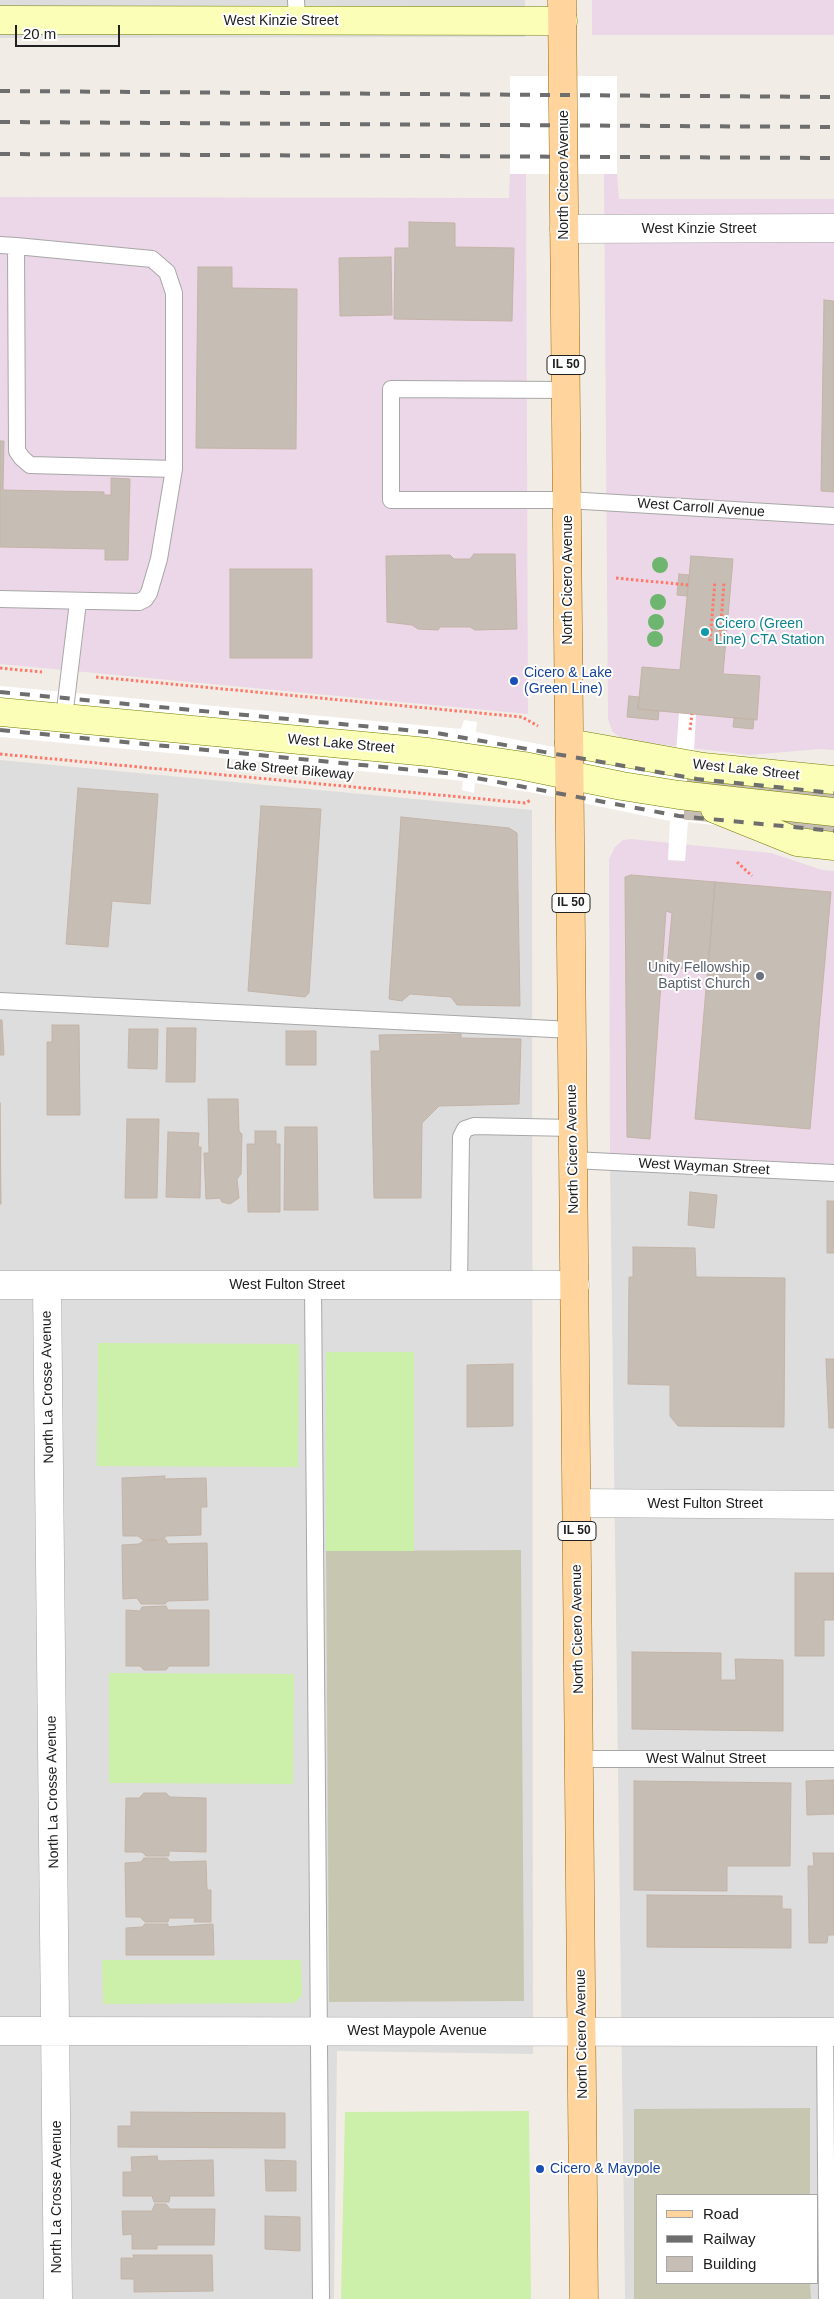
<!DOCTYPE html>
<html>
<head>
<meta charset="utf-8">
<style>
	body { margin:0 }
	#map { position:relative; width:834px; height:2299px; overflow:hidden; background:#f1ede6; font-family:Helvetica,sans-serif }
	canvas { display:block }
	.legend { position:absolute; left:656px; top:2194px; width:162px; height:90px; box-sizing:border-box; background:#fff; border:1px solid #a6a6a6; margin:0; padding:6px 9px; list-style:none; font-size:15px; color:#202020 }
	.legend li { display:flex; align-items:center; gap:10px; height:25px }
	.legend b { width:25px; border:1px solid #a6a6a6 }
	.scale { position:absolute; left:15px; top:25px; width:105px; height:22px; box-sizing:border-box; border:2px solid #202020; border-top:0; padding-left:6px; font-size:15px; line-height:18px; white-space:nowrap; color:#202020; -webkit-text-stroke:4px #fff; paint-order:stroke }
</style>
</head>
<body>
<div id="map">
<canvas width="834" height="2299"></canvas>
<ul class="legend">
<li><b style="height:6px;background:#ffd49d"></b>Road</li>
<li><b style="height:6px;background:#6e6e6e"></b>Railway</li>
<li><b style="height:14px;background:#c6bdb5"></b>Building</li>
</ul>
<div class="scale">20 m</div>
</div>
<script>
const g = document.querySelector('canvas').getContext('2d');
g.lineJoin = 'round';
function fill(path, color) { g.fillStyle = color; g.fill(path, 'evenodd'); }
const toPath = rows => new Path2D(rows.map(r => 'M' + r).join(''));
function trace(path, color, width, dash) { g.strokeStyle = color; g.lineWidth = width; g.lineCap = dash ? 'butt' : 'round'; g.setLineDash(dash || []); g.stroke(path); }
function drawText(font, color, halo, rows, align = 'center') {
  g.font = font + ' Helvetica,sans-serif'; g.lineWidth = 4; g.setLineDash([]); g.textBaseline = 'middle'; g.strokeStyle = halo; g.fillStyle = color; for (const [text, x, y, turn = 0] of rows) {
    g.save(); g.translate(x, y); g.rotate((+turn || 0) * Math.PI / 180); g.textAlign = isNaN(turn) ? turn : align; if (halo) g.strokeText(text, 0, 0); g.fillText(text, 0, 0); g.restore();
  }
}
fill(toPath([
	[0,0,525,0,525,37,0,38],
	[0,760,532,810,533,2054,337,2051,334,2299,0,2299],
	[610,1162,834,1173,834,2299,625,2299],
	[658,2195,818,2195,818,2283,658,2283]
]), '#dedddd');
fill(toPath([
	[592,0,834,0,834,35,592,35],
	[604,173,617,174,619,199,834,199,834,750,820,749,750,755,623,740,612,731,608,719],
	[510,174,526,174,528,714,0,664,0,197,509,198],
	[631,839,771,853,822,870,834,871,834,1173,610,1162,609,859,615,847,623,840]
]), '#ebd7e7');
fill(toPath([
	[521,1550,524,2001,329,2002,326,1551],
	[810,2108,810,2195,658,2195,658,2283,810,2283,811,2299,634,2299,634,2109]
]), '#c7c7b1');
fill(toPath([
	[98,1343,299,1344,298,1467,97,1466],
	[326,1352,414,1352,414,1551,326,1551],
	[109,1673,294,1674,293,1784,109,1783],
	[102,1960,301,1960,302,1996,294,2003,103,2004],
	[529,2111,531,2299,341,2299,345,2112]
]), '#ccefa9');
fill(toPath([
	[510,76,617,76,617,174,510,174],
	[0,686,461,729,464,720,477,722,476,732,627,761,675,767,679,713,696,714,693,770,739,828,688,822,685,861,668,860,670,821,534,793,475,783,474,793,462,790,463,781,455,780,0,737]
]), '#fff');
const building = toPath([
	[409,222,455,223,455,247,514,248,512,321,394,319,395,248,409,248,409,222],
	[391,257,392,315,340,316,339,258,391,257],
	[198,267,232,267,232,288,297,289,296,449,196,448,198,267],
	[824,300,834,301,834,492,821,491,824,300],
	[0,441,4,441,3,490,104,492,104,495,111,495,111,478,130,479,128,560,105,560,105,549,0,547,0,441],
	[474,554,515,554,517,629,475,630,470,627,440,627,438,630,418,629,412,625,387,622,386,556,450,555,454,559,470,559,474,554],
	[691,556,733,559,723,674,760,676,757,720,638,709,642,667,680,670,691,556],
	[230,569,312,569,312,658,230,658,230,569],
	[679,574,689,575,687,596,677,595,679,574],
	[629,696,639,697,638,709,659,711,658,720,627,717,629,696],
	[734,718,754,719,753,729,733,727,734,718],
	[688,775,834,789,834,833,684,819,688,775],
	[78,788,158,794,150,904,112,901,108,947,66,944,78,788],
	[261,806,321,809,309,993,305,997,248,991,261,806],
	[401,817,509,828,517,833,520,1006,457,1005,451,997,410,994,402,1001,389,999,401,817],
	[631,875,715,882,708,971,667,967,672,913,666,911,650,1139,627,1137,625,877,631,875],
	[715,882,831,892,810,1129,695,1119,715,882],
	[0,1020,2,1020,4,1055,0,1055,0,1020],
	[52,1025,79,1025,80,1115,47,1115,47,1042,52,1042,52,1025],
	[167,1028,196,1028,195,1082,166,1082,167,1028],
	[129,1029,158,1029,157,1069,128,1068,129,1029],
	[286,1031,316,1031,316,1065,286,1065,286,1031],
	[461,1034,461,1038,521,1039,519,1104,439,1106,422,1123,421,1198,374,1198,371,1051,380,1051,379,1035,461,1034],
	[208,1099,238,1099,239,1131,242,1134,241,1174,237,1179,239,1198,230,1204,222,1202,220,1198,206,1199,204,1153,209,1153,208,1099],
	[0,1103,1,1204,0,1204,0,1103],
	[127,1119,159,1119,157,1198,125,1198,127,1119],
	[285,1127,317,1127,318,1210,284,1210,285,1127],
	[255,1131,276,1131,276,1144,280,1144,280,1212,248,1212,247,1144,255,1144,255,1131],
	[168,1132,199,1133,198,1147,201,1147,200,1198,166,1197,168,1132],
	[690,1192,717,1195,714,1228,688,1225,690,1192],
	[827,1201,834,1201,834,1253,827,1253,827,1201],
	[633,1247,695,1248,696,1277,785,1278,784,1427,678,1426,670,1416,670,1385,628,1384,629,1277,633,1277,633,1247],
	[826,1359,834,1359,834,1428,829,1428,826,1359],
	[513,1364,513,1426,467,1427,467,1365,513,1364],
	[165,1476,164,1479,206,1478,207,1507,201,1507,201,1535,166,1536,164,1539,143,1540,138,1536,123,1536,122,1478,165,1476],
	[166,1540,168,1544,207,1543,208,1600,168,1601,165,1604,141,1604,137,1598,123,1599,122,1545,139,1544,143,1541,166,1540],
	[795,1573,834,1573,834,1620,824,1620,824,1656,795,1656,795,1573],
	[166,1606,168,1610,209,1610,209,1666,169,1666,166,1670,144,1670,140,1666,126,1666,126,1610,140,1611,142,1607,166,1606],
	[632,1652,721,1653,721,1680,736,1680,735,1659,783,1660,783,1731,632,1729,632,1652],
	[834,1780,834,1814,807,1815,806,1781,834,1780],
	[634,1781,791,1783,790,1866,727,1866,727,1891,634,1890,634,1781],
	[144,1793,166,1793,170,1797,206,1798,206,1852,169,1851,169,1856,146,1856,142,1852,125,1852,126,1798,139,1798,144,1793],
	[813,1853,834,1853,834,1935,828,1935,827,1943,809,1943,808,1866,814,1866,813,1853],
	[144,1858,167,1858,170,1862,206,1861,207,1890,211,1890,211,1922,194,1922,195,1918,169,1918,168,1922,145,1922,140,1917,126,1917,125,1863,141,1862,144,1858],
	[647,1895,782,1896,782,1909,791,1909,791,1948,647,1947,647,1895],
	[145,1924,168,1924,168,1927,213,1924,214,1955,126,1955,126,1928,142,1927,145,1924],
	[131,2112,285,2113,285,2148,118,2147,118,2126,131,2126,131,2112],
	[157,2156,158,2161,213,2160,214,2196,170,2196,169,2202,154,2202,152,2196,123,2196,123,2172,132,2172,131,2157,157,2156],
	[265,2160,296,2161,296,2191,266,2191,265,2160],
	[155,2204,166,2204,170,2209,215,2209,214,2245,157,2245,157,2249,132,2249,132,2234,123,2235,122,2211,152,2211,155,2204],
	[265,2216,300,2217,300,2251,265,2249,265,2216],
	[133,2255,212,2255,213,2291,134,2292,134,2279,121,2279,121,2258,134,2258,133,2255]
]);
fill(building, '#c6bdb5');
trace(building, '#c4b4a7', 1);
const lane = toPath([
	[296,0,297,21],
	[0,245,16,246],
	[566,390,391,389,391,500,567,500,834,516],
	[0,599,139,602,145,599,149,593,159,559,174,469,174,293,167,272,152,259,16,246,17,451,22,458,30,465,174,469],
	[64,718,78,602],
	[0,1001,572,1030],
	[573,1160,834,1173],
	[313,1285,321,2299],
	[459,1285,461,1137,465,1129,474,1126,573,1128],
	[579,1759,834,1759],
	[825,2032,827,2299]
]);
const street = toPath([
	[564,229,834,228],
	[0,1285,575,1285],
	[47,1285,58,2299],
	[577,1503,834,1505],
	[0,2031,834,2032]
]);
const secondary = toPath([
	[0,20,563,21],
	[0,712,428,752,524,766,622,786,679,795,834,812],
	[569,743,703,767,834,780],
	[715,809,797,842,834,846]
]);
const primary = toPath([
	[562,0,584,2299]
]);
trace(lane, '#a7a7a7', 18);
trace(street, '#a7a7a7', 29);
trace(secondary, '#727e00', 29);
trace(primary, '#9c6700', 29);
trace(toPath([
	[616,578,688,585],
	[720,636,724,582],
	[710,641,715,581],
	[0,668,42,672],
	[96,677,522,717,538,726],
	[690,730,692,714],
	[0,754,525,803,531,800],
	[737,862,752,876]
]), '#ff7869', 3, [2.5, 2.5]);
trace(lane, '#fff', 16);
trace(street, '#fff', 28);
trace(secondary, '#fbfeb7', 28);
trace(primary, '#ffd49d', 28);
trace(toPath([
	[0,91,834,97],
	[0,122,834,127],
	[0,154,834,158],
	[0,692,437,733,697,779,834,793],
	[0,730,455,774,679,816,834,831]
]), '#6e6e6e', 4, [10, 10]);
g.fillStyle = '#6eb66f';
for (const [x, y] of [
	[660,565],
	[658,602],
	[656,622],
	[655,639]
]) { g.beginPath(); g.arc(x, y, 8, 0, 2 * Math.PI); g.fill(); }
for (const [x, y, r, color] of [
	[705,632,5,"#0f9aa8"],
	[514,681,5,"#1a4fb4"],
	[760,976,5,"#6b7280"],
	[540,2169,5,"#1a4fb4"]
]) { const dot = new Path2D(); dot.arc(x, y, r, 0, 2 * Math.PI); g.fillStyle = color; g.fill(dot); trace(dot, '#fff', 2); }
for (const [x, y, w] of [
	[566,365,38],
	[571,903,38],
	[577,1531,38]
]) { const box = new Path2D(); box.roundRect(x - w / 2, y - 9.5, w, 19, 4); g.fillStyle = '#fff'; g.fill(box); trace(box, '#202020', 1); }
drawText('bold 12px', '#202020', null, [
	["IL 50",566,365],
	["IL 50",571,903],
	["IL 50",577,1531]
]);
drawText('14px', '#202020', '#fff', [
	["West Kinzie Street",281,21],
	["North Cicero Avenue",564,175,-90],
	["West Kinzie Street",699,229],
	["West Carroll Avenue",701,508,4],
	["North Cicero Avenue",568,580,-90],
	["West Lake Street",341,744,5],
	["Lake Street Bikeway",290,770,5],
	["West Lake Street",746,770,6],
	["North Cicero Avenue",573,1149,-91],
	["West Wayman Street",704,1167,3],
	["West Fulton Street",287,1285],
	["North La Crosse Avenue",48,1387,-91],
	["West Fulton Street",705,1504],
	["North Cicero Avenue",578,1629,-91],
	["West Walnut Street",706,1759],
	["North La Crosse Avenue",53,1792,-91],
	["West Maypole Avenue",417,2031],
	["North Cicero Avenue",582,2034,-91],
	["North La Crosse Avenue",57,2197,-90]
]);
drawText('14px', '#0d838f', '#fff', [
	["Cicero (Green",715,624],
	["Line) CTA Station",715,640]
], 'left');
drawText('14px', '#164399', '#fff', [
	["Cicero & Lake",524,673],
	["(Green Line)",524,689],
	["Cicero & Maypole",550,2169]
], 'left');
drawText('14px', '#5b616d', '#fff', [
	["Unity Fellowship",750,968],
	["Baptist Church",750,984]
], 'right');
</script>
</body>
</html>
